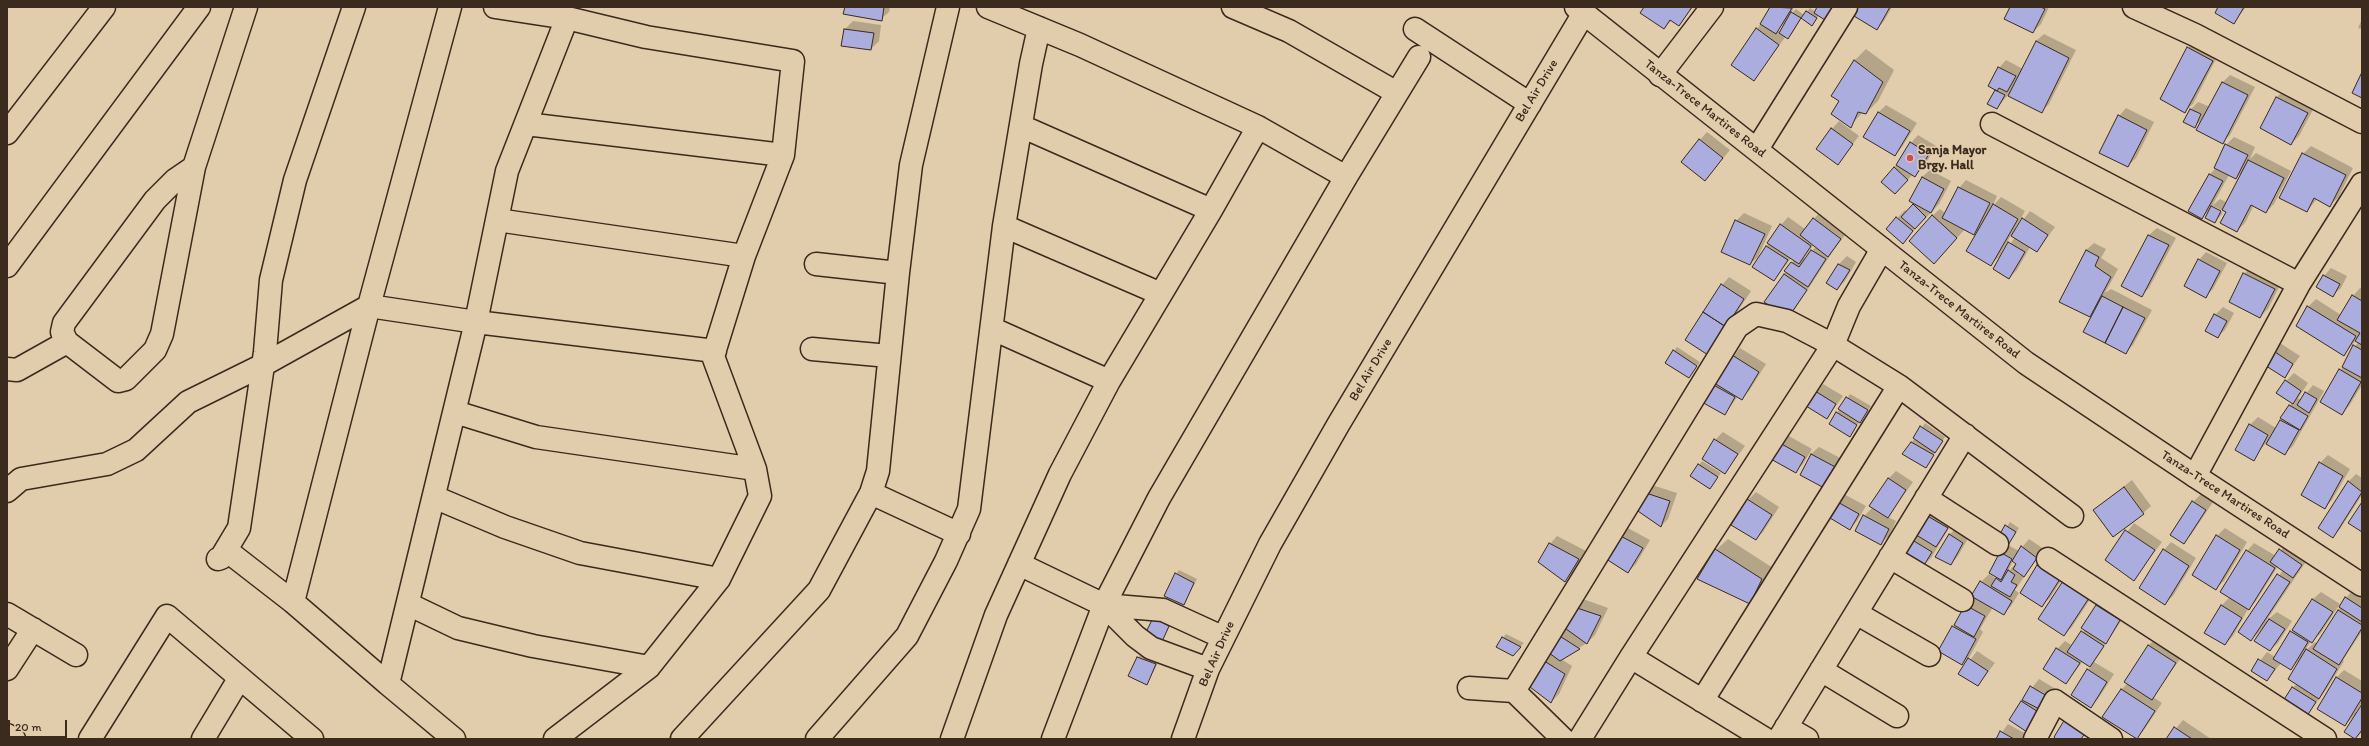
<!DOCTYPE html>
<html>
<head>
<meta charset="utf-8">
<style>
	body { margin:0 }
	#map { position:relative; width:2369px; height:746px; overflow:hidden; background:#e1cdab; font-family:Itim,sans-serif }
	canvas { display:block }
	.frame { position:absolute; inset:0; border:8px solid #3b2a1e; pointer-events:none }
	.scale { position:absolute; left:8px; top:720px; width:59px; height:18px; box-sizing:border-box; border:2px solid #3b2a1e; border-top:0; padding-left:5px; font-size:12px; line-height:14px; white-space:nowrap; color:#3b2a1e; -webkit-text-stroke:3px #e1cdab; paint-order:stroke }
</style>
</head>
<body>
<div id="map">
<canvas width="2369" height="746"></canvas>
<div class="frame"></div>
<div class="scale">20 m</div>
</div>
<script>
const g = document.querySelector('canvas').getContext('2d');
g.lineJoin = 'round';
function fill(path, color) { g.fillStyle = color; g.fill(path, 'evenodd'); }
const toPath = rows => new Path2D(rows.map(r => 'M' + r).join(''));
function trace(path, color, width, dash) { g.strokeStyle = color; g.lineWidth = width; g.lineCap = dash ? 'butt' : 'round'; g.setLineDash(dash || []); g.stroke(path); }
function drawText(font, color, halo, rows, align = 'center') {
  g.font = font + ' Itim,sans-serif'; g.lineWidth = 3; g.setLineDash([]); g.textBaseline = 'middle'; g.strokeStyle = halo; g.fillStyle = color; for (const [text, x, y, turn = 0] of rows) {
    g.save(); g.translate(x, y); g.rotate((+turn || 0) * Math.PI / 180); g.textAlign = isNaN(turn) ? turn : align; if (halo) g.strokeText(text, 0, 0); g.fillText(text, 0, 0); g.restore();
  }
}
fill(toPath([
	[846,7,890,7,889,12,881,19],
	[1645,7,1693,7,1679,25,1672,20,1664,28],
	[1772,7,1794,7,1791,14,1796,9,1804,15,1810,8,1816,12,1818,7,1833,7,1829,15,1819,15,1815,21,1802,17,1792,34,1788,37,1786,36,1754,80,1757,29],
	[1785,23,1780,32,1777,30],
	[1853,7,1892,7,1884,21,1877,29],
	[2011,7,2049,7,2041,24,2033,32],
	[2219,7,2246,7,2234,23],
	[2362,19,2362,29,2358,28],
	[853,21,881,25,879,41,871,49,845,29],
	[2044,34,2076,50,2049,104,2041,112,2008,95,1997,108,1989,103,1997,89,1999,68,2006,60,2023,69,2036,41],
	[2195,40,2219,53,2193,104,2185,111,2188,48],
	[1866,49,1894,70,1878,101,1866,113,1863,112,1850,126,1840,100,1832,96,1855,60],
	[2230,75,2255,87,2230,135,2222,143,2204,118,2194,127,2185,122,2191,109,2198,102,2210,107,2223,82],
	[2284,90,2315,106,2299,136,2291,144,2261,128,2277,97],
	[1886,105,1917,123,1902,147,1895,155,1864,136,1879,112],
	[2126,108,2154,122,2136,158,2128,166,2119,116],
	[1839,121,1859,136,1838,163,1832,129],
	[1707,132,1730,150,1705,180,1700,140],
	[1918,135,1936,146,1923,168,1915,175,1913,174,1902,186,1894,168,1911,143],
	[2234,137,2255,147,2250,159,2256,153,2291,171,2274,204,2266,212,2254,205,2245,223,2237,231,2227,211,2224,210,2224,211,2213,206,2213,209,2223,213,2215,222,2210,209,2202,218,2190,211,2210,174,2216,168,2226,145],
	[2242,172,2226,202,2220,199,2212,206,2229,175,2236,178],
	[2311,146,2353,168,2338,198,2330,205,2317,199,2307,211,2303,154],
	[1930,170,1951,181,1939,204,1903,242,1887,229,1905,210,1907,212,1915,203,1922,177],
	[1966,180,1997,196,1992,207,2001,197,2025,211,2015,228,2016,229,2030,211,2055,227,2037,251,2030,247,2017,270,2009,278,1994,269,2015,237,2011,235,1999,257,1991,264,1981,227,1974,234,1965,229,1942,255,1932,216,1940,209,1945,213,1959,188],
	[1821,211,1848,231,1833,251,1795,309,1788,317,1784,274,1794,260,1791,258,1774,280,1753,266,1781,225,1788,217,1805,229],
	[1814,244,1816,246,1806,259,1804,258],
	[1744,213,1772,226,1758,257,1750,264,1736,221],
	[2157,228,2176,238,2149,288,2142,295,2123,285,2149,235],
	[2094,243,2106,249,2101,258,2118,269,2105,293,2111,289,2152,310,2133,345,2125,353,2092,317,2061,301,2086,250],
	[2206,252,2227,263,2213,289,2206,296,2199,260],
	[1847,256,1856,262,1845,281,1837,289,1827,283,1839,264],
	[2252,266,2282,281,2268,309,2260,317,2244,274],
	[2331,268,2347,276,2341,288,2333,295,2324,276],
	[1729,277,1751,291,1715,346,1722,285],
	[2360,288,2362,289,2362,385,2349,406,2342,414,2321,402,2358,342,2356,340,2344,355,2308,307,2316,299,2341,315,2353,296],
	[2223,307,2234,313,2225,330,2217,337,2215,315],
	[2280,343,2300,356,2285,376,2272,351],
	[1677,347,1700,362,1689,377,1674,351],
	[1740,348,1766,364,1749,391,1741,398,1738,396,1725,414,1701,400],
	[2294,373,2308,383,2298,398,2301,400,2313,385,2324,391,2293,446,2285,453,2266,443,2253,459,2250,425,2258,417,2276,428,2292,402,2286,381],
	[1823,384,1843,396,1827,418,1816,392],
	[1850,394,1871,406,1849,436,1837,413],
	[1925,423,1945,437,1926,467,1904,454],
	[1723,432,1745,446,1725,473,1703,459,1715,440],
	[1787,435,1812,449,1803,464,1795,472,1771,458],
	[1819,447,1846,461,1828,489,1811,454],
	[2328,455,2350,469,2332,500,2324,508,2320,463],
	[1702,461,1721,473,1710,488,1691,476],
	[1896,471,1913,482,1888,517,1896,521,1889,536,1881,543,1864,516,1873,507,1888,479],
	[2356,474,2362,478,2362,495,2340,529,2333,536,2348,482],
	[2132,480,2151,506,2143,513,2094,510],
	[1652,485,1677,493,1668,519,1661,526,1637,509],
	[1756,492,1779,507,1763,532,1756,539,1748,500],
	[1842,493,1866,506,1857,521,1850,529,1826,515],
	[2201,494,2213,502,2191,535,2183,543,2193,502],
	[1933,507,1954,520,1931,558,1923,566,1910,538],
	[2010,522,2019,528,2008,545,2019,551,2029,539,2044,549,2024,575,2019,572,2018,574,2024,577,2015,590,2019,593,2011,606,2003,614,1993,607,1980,629,1983,632,1970,656,1962,664,1953,627,1966,605,1975,596,1981,582,1989,574,1997,579,1998,577,2001,553,1997,540],
	[2013,561,2016,563,2009,571,2008,571],
	[2134,523,2162,542,2134,579,2106,560],
	[1626,527,1650,540,1636,564,1628,572,1618,535],
	[1957,527,1970,535,1958,556,1951,564,1937,556,1950,534],
	[2225,528,2247,542,2224,581,2216,588,2217,536],
	[1557,536,1586,551,1573,573,1565,581,1550,544],
	[1728,539,1773,568,1761,591,1750,603,1716,550],
	[2171,542,2196,558,2173,596,2165,603,2164,550],
	[2288,542,2309,557,2266,621,2277,612,2292,621,2278,643,2270,650,2262,629,2251,640,2240,632,2283,570,2278,566,2256,601,2248,609,2233,636,2225,644,2206,632,2222,605,2230,597,2247,551,2254,543,2276,556],
	[2046,558,2067,571,2050,598,2042,605,2021,592,2038,565],
	[1179,570,1197,579,1184,604,1176,574],
	[2096,590,2072,627,2064,635,2039,619],
	[2353,590,2362,596,2362,631,2343,660,2344,661,2326,690,2307,715,2292,688,2297,684,2300,659,2291,669,2281,663,2267,680,2252,671,2267,652,2275,657,2313,599,2321,592,2340,604,2320,634,2311,641,2304,652,2315,642,2317,644,2346,598],
	[2104,598,2127,612,2094,662,2114,674,2098,699,2091,706,2087,670,2091,667,2083,661,2066,683,2057,649,2065,641,2073,646,2085,629,2082,627,2097,605],
	[1583,599,1608,608,1595,635,1587,643,1561,659,1572,666,1559,694,1551,702,1531,687,1546,650],
	[1154,618,1172,622,1161,643],
	[1506,634,1524,643,1513,655,1497,646],
	[2156,638,2183,655,2153,697,2162,703,2144,730,2137,738,2121,690,2128,683,2125,681,2149,645],
	[1977,651,1995,663,1978,685,1960,673],
	[1141,654,1159,661,1147,684,1138,658],
	[2344,670,2362,681,2362,702,2356,712,2357,713,2362,706,2362,732,2356,738,2346,732,2355,715,2345,725,2337,677],
	[2039,679,2059,691,2038,725,2021,702],
	[2183,720,2211,739,2167,739],
	[2008,724,2028,735,2026,739,1997,739]
]), '#0003');
const building = toPath([
	[845,7,884,7,882,21,843,14,845,7],
	[1644,7,1692,7,1679,26,1670,20,1664,29,1640,13,1644,7],
	[1770,7,1792,8,1776,34,1760,24,1770,7],
	[1817,7,1833,7,1825,20,1814,13,1817,7],
	[1852,7,1890,7,1877,30,1849,13,1852,7],
	[2010,7,2041,7,2045,9,2033,33,2004,19,2010,7],
	[2218,7,2244,7,2234,24,2215,13,2218,7],
	[1806,11,1817,18,1812,26,1801,18,1806,11],
	[1791,12,1801,18,1788,39,1779,33,1791,12],
	[1756,28,1779,45,1754,81,1731,65,1756,28],
	[844,29,874,33,871,50,841,46,844,29],
	[2036,41,2069,58,2042,113,2008,96,2036,41],
	[2187,47,2213,61,2185,113,2160,99,2187,47],
	[1854,60,1883,82,1866,114,1858,112,1851,128,1831,114,1839,101,1831,96,1854,60],
	[1998,67,2016,76,2007,92,1999,88,1997,91,1988,86,1998,67],
	[2362,72,2362,98,2352,93,2362,72],
	[2222,82,2248,95,2223,144,2196,130,2222,82],
	[1995,90,2005,95,1997,109,1987,104,1995,90],
	[2276,97,2308,113,2291,145,2260,128,2276,97],
	[2190,109,2201,114,2195,128,2183,122,2190,109],
	[1878,112,1910,131,1895,156,1863,137,1878,112],
	[2118,115,2147,130,2128,167,2099,153,2118,115],
	[1831,128,1853,144,1838,165,1816,149,1831,128],
	[1699,139,1723,158,1705,181,1681,162,1699,139],
	[1910,142,1929,154,1915,177,1896,165,1910,142],
	[2225,144,2248,155,2236,179,2214,168,2225,144],
	[2302,153,2346,175,2330,207,2314,198,2307,212,2279,198,2302,153],
	[2248,160,2284,178,2266,213,2251,205,2237,232,2220,223,2226,212,2222,210,2248,160],
	[1894,167,1908,180,1895,194,1881,182,1894,167],
	[2209,174,2223,181,2202,219,2188,211,2209,174],
	[1922,177,1944,189,1931,213,1909,201,1922,177],
	[1958,187,1990,203,1974,235,1942,218,1958,187],
	[1913,204,1926,217,1915,229,1901,217,1913,204],
	[1993,204,2018,219,1991,266,1966,251,1993,204],
	[2211,206,2221,211,2215,223,2205,218,2211,206],
	[1932,215,1957,238,1934,264,1909,241,1932,215],
	[1896,217,1913,231,1903,244,1886,229,1896,217],
	[1813,218,1841,239,1828,257,1800,235,1813,218],
	[2022,218,2048,235,2037,252,2011,236,2022,218],
	[1735,220,1765,234,1750,265,1721,252,1735,220],
	[1780,224,1811,246,1799,264,1767,243,1780,224],
	[2148,235,2169,245,2142,297,2121,286,2148,235],
	[2008,242,2025,252,2009,279,1993,269,2008,242],
	[1766,246,1788,260,1774,281,1752,267,1766,246],
	[1811,250,1826,259,1808,287,1784,271,1791,262,1799,267,1811,250],
	[2086,250,2099,257,2095,266,2111,277,2090,317,2059,302,2086,250],
	[2198,259,2220,271,2206,298,2184,286,2198,259],
	[1838,264,1850,270,1837,290,1826,283,1838,264],
	[2243,273,2275,289,2260,318,2229,302,2243,273],
	[1784,274,1807,290,1788,318,1764,302,1784,274],
	[2323,275,2340,284,2333,297,2316,287,2323,275],
	[1721,284,1744,299,1726,327,1703,312,1721,284],
	[2352,295,2362,301,2362,345,2355,341,2360,333,2337,320,2352,295],
	[2102,296,2123,307,2105,343,2083,332,2102,296],
	[2307,306,2356,336,2344,356,2296,326,2307,306],
	[2123,307,2145,318,2126,354,2105,343,2123,307],
	[1703,312,1726,327,1708,355,1685,340,1703,312],
	[2214,314,2227,321,2218,338,2205,331,2214,314],
	[2353,345,2362,350,2362,378,2342,367,2353,345],
	[1673,350,1697,366,1689,378,1665,363,1673,350],
	[2272,350,2293,364,2285,378,2263,364,2272,350],
	[1732,355,1759,372,1742,400,1714,383,1732,355],
	[2339,369,2361,382,2342,415,2320,402,2339,369],
	[2285,380,2301,391,2293,404,2276,393,2285,380],
	[1710,383,1735,397,1725,415,1700,401,1710,383],
	[1815,391,1836,404,1827,419,1806,406,1815,391],
	[2305,392,2317,399,2309,413,2297,405,2305,392],
	[1846,397,1868,410,1860,423,1838,409,1846,397],
	[2289,405,2308,416,2300,430,2280,418,2289,405],
	[1836,412,1857,425,1850,437,1829,424,1836,412],
	[2280,420,2299,430,2285,455,2266,444,2280,420],
	[2249,424,2268,435,2254,461,2235,450,2249,424],
	[1920,426,1943,441,1935,453,1913,438,1920,426],
	[1714,439,1738,454,1725,474,1702,459,1714,439],
	[1778,442,1805,457,1796,473,1769,458,1778,442],
	[1911,442,1934,455,1926,468,1902,454,1911,442],
	[1811,454,1839,469,1828,490,1800,475,1811,454],
	[2319,462,2343,476,2325,509,2301,495,2319,462],
	[1698,464,1718,477,1710,489,1690,476,1698,464],
	[1888,478,1906,490,1888,518,1869,506,1888,478],
	[2348,481,2362,492,2333,538,2318,528,2348,481],
	[2124,487,2144,514,2113,537,2093,510,2124,487],
	[1643,492,1670,501,1661,527,1635,509,1643,492],
	[1747,499,1772,515,1756,540,1731,525,1747,499],
	[1834,500,1859,514,1850,530,1825,515,1834,500],
	[2192,501,2206,510,2184,544,2170,535,2192,501],
	[2362,502,2362,532,2348,523,2362,502],
	[1924,514,1948,528,1936,547,1913,533,1924,514],
	[1863,515,1889,529,1881,545,1855,531,1863,515],
	[2005,525,2016,532,2007,547,1996,541,2005,525],
	[2125,530,2155,550,2134,581,2105,560,2125,530],
	[1617,534,1643,548,1628,573,1603,557,1617,534],
	[1949,534,1963,543,1951,565,1935,557,1949,534],
	[2216,535,2240,550,2216,590,2192,575,2216,535],
	[1909,538,1932,552,1923,567,1900,552,1909,538],
	[1549,543,1579,559,1565,582,1538,562,1549,543],
	[2021,546,2037,558,2024,577,2013,569,2016,564,2012,561,2021,546],
	[1715,549,1762,579,1750,604,1697,579,1715,549],
	[2163,549,2189,566,2165,605,2139,588,2163,549],
	[2279,549,2302,565,2293,578,2270,562,2279,549],
	[2246,550,2275,568,2249,610,2220,592,2246,550],
	[2000,552,2012,559,2001,580,1989,573,2000,552],
	[2037,565,2060,579,2042,607,2020,593,2037,565],
	[2008,570,2015,575,2011,582,2017,585,2010,597,1991,586,1996,578,2001,582,2008,570],
	[1175,573,1194,583,1184,605,1164,596,1175,573],
	[2277,574,2290,582,2251,641,2238,632,2277,574],
	[1980,581,2012,601,2004,615,1971,596,1980,581],
	[2063,581,2089,598,2064,636,2038,619,2063,581],
	[2345,597,2362,608,2362,622,2339,607,2345,597],
	[2312,599,2333,612,2312,643,2292,630,2312,599],
	[1965,605,1985,616,1974,637,1954,625,1965,605],
	[2096,605,2120,620,2106,644,2081,628,2096,605],
	[2221,605,2242,618,2225,645,2204,633,2221,605],
	[1574,607,1601,616,1587,644,1562,626,1574,607],
	[2338,610,2362,625,2362,628,2339,665,2313,649,2338,610],
	[1153,618,1169,626,1161,644,1144,636,1153,618],
	[2269,619,2285,629,2270,651,2254,641,2269,619],
	[1952,626,1976,639,1962,665,1938,651,1952,626],
	[2081,631,2104,646,2090,667,2067,652,2081,631],
	[2290,631,2308,642,2291,670,2273,659,2290,631],
	[1555,633,1580,649,1560,661,1545,650,1555,633],
	[1502,637,1521,647,1513,656,1496,647,1502,637],
	[2148,645,2176,663,2152,700,2124,682,2148,645],
	[2056,648,2080,663,2066,684,2043,669,2056,648],
	[2306,649,2337,669,2319,699,2288,679,2306,649],
	[1137,657,1156,664,1147,685,1128,676,1137,657],
	[1968,658,1988,671,1978,686,1958,674,1968,658],
	[1541,659,1565,674,1551,703,1530,687,1541,659],
	[2258,659,2275,669,2267,681,2251,671,2258,659],
	[2087,669,2107,682,2091,708,2071,695,2087,669],
	[2336,677,2362,693,2362,698,2345,726,2317,709,2336,677],
	[2030,686,2052,699,2045,712,2022,700,2030,686],
	[2292,687,2316,702,2307,716,2283,701,2292,687],
	[2121,689,2155,711,2137,739,2102,717,2121,689],
	[2021,701,2043,715,2030,734,2009,720,2021,701],
	[2362,704,2362,730,2355,739,2344,732,2362,704],
	[2065,719,2086,732,2081,739,2056,739,2054,737,2065,719],
	[2174,727,2192,739,2166,739,2174,727],
	[2000,731,2014,739,1996,739,2000,731]
]);
fill(building, '#aaadde');
trace(building, '#3b2a1e', 1);
const minor = toPath([
	[495,7,567,18,507,171,476,322,388,684,293,602,369,306,476,322,715,351],
	[988,7,1080,45,1258,127,1346,177],
	[1233,7,1289,31,1397,93],
	[2134,7,2195,35,2362,122],
	[1415,29,1530,104],
	[1660,75,1712,7],
	[526,124,783,155],
	[1992,124,2299,284],
	[1021,126,1211,210],
	[7,133,104,7],
	[1757,149,1846,7],
	[497,220,744,256],
	[1004,226,1161,294],
	[816,264,898,273],
	[7,266,199,7],
	[993,329,1109,381],
	[67,342,62,332,64,323,155,200,175,180,194,167],
	[812,349,889,356],
	[7,369,17,370,67,342,118,381,126,379,155,350,162,334,194,167,246,7],
	[455,412,536,437,755,469],
	[2195,476,2299,284,2362,184],
	[7,491,21,479,107,464,136,450,188,402,263,365,369,306,450,7],
	[871,493,959,534],
	[434,497,505,527,580,553,719,579],
	[1926,498,1997,544],
	[226,550,293,602],
	[1890,557,1962,600],
	[218,559,221,558,239,528,265,352,271,280,295,180,354,7],
	[2048,559,2325,739],
	[1019,564,1104,605,1135,636,1151,648,1208,669],
	[408,604,458,628,533,646,649,667],
	[1104,605,1163,610,1222,637],
	[1856,613,1929,655],
	[7,614,76,655],
	[1631,657,1765,739],
	[7,669,33,629],
	[1821,670,1897,716],
	[388,684,454,739],
	[1469,688,1514,691,1563,739],
	[1514,691,1737,327,1756,314,1787,321,1833,345,1899,386,2072,516],
	[1702,701,1899,386],
	[1786,727,1807,739],
	[7,735,14,739],
	[90,739,167,616,312,739],
	[203,739,239,679],
	[555,739,649,667,719,579,760,496,755,469,713,356,744,256,783,155,793,61,646,37,567,18],
	[682,739,819,590,871,493,878,471,898,273,911,165,948,7],
	[817,739,907,636,946,561,969,509,1004,226,1031,64,1039,28],
	[952,739,996,615,1060,474,1109,381,1211,210,1258,127],
	[1053,739,1104,605,1159,498,1346,177,1419,57],
	[1183,739,1208,669,1270,544,1338,425,1584,13],
	[1580,739,1631,657,1833,345,1849,306,1882,249],
	[1779,739,1965,435],
	[2035,739,2055,701,2111,739]
]);
const major = toPath([
	[1576,7,2026,363,2195,476,2362,585]
]);
trace(minor, '#3b2a1e', 25);
trace(major, '#3b2a1e', 25);
trace(minor, '#e1cdab', 22);
trace(major, '#e1cdab', 22);
for (const [x, y, r, color] of [
	[1910,158,4,"#d1495b"]
]) { const dot = new Path2D(); dot.arc(x, y, r, 0, 2 * Math.PI); g.fillStyle = color; g.fill(dot); trace(dot, '#e1cdab', 1.5); }
drawText('13px', '#3b2a1e', '#e1cdab', [
	["Bel Air Drive",1537,91,-59],
	["Tanza-Trece Martires Road",1705,109,38],
	["Tanza-Trece Martires Road",1959,310,38],
	["Bel Air Drive",1371,370,-59],
	["Tanza-Trece Martires Road",2225,495,33],
	["Bel Air Drive",1217,654,-66]
]);
drawText('bold 13px', '#3b2a1e', '#e1cdab', [
	["Sanja Mayor",1918,151],
	["Brgy. Hall",1918,166]
], 'left');
</script>
</body>
</html>
